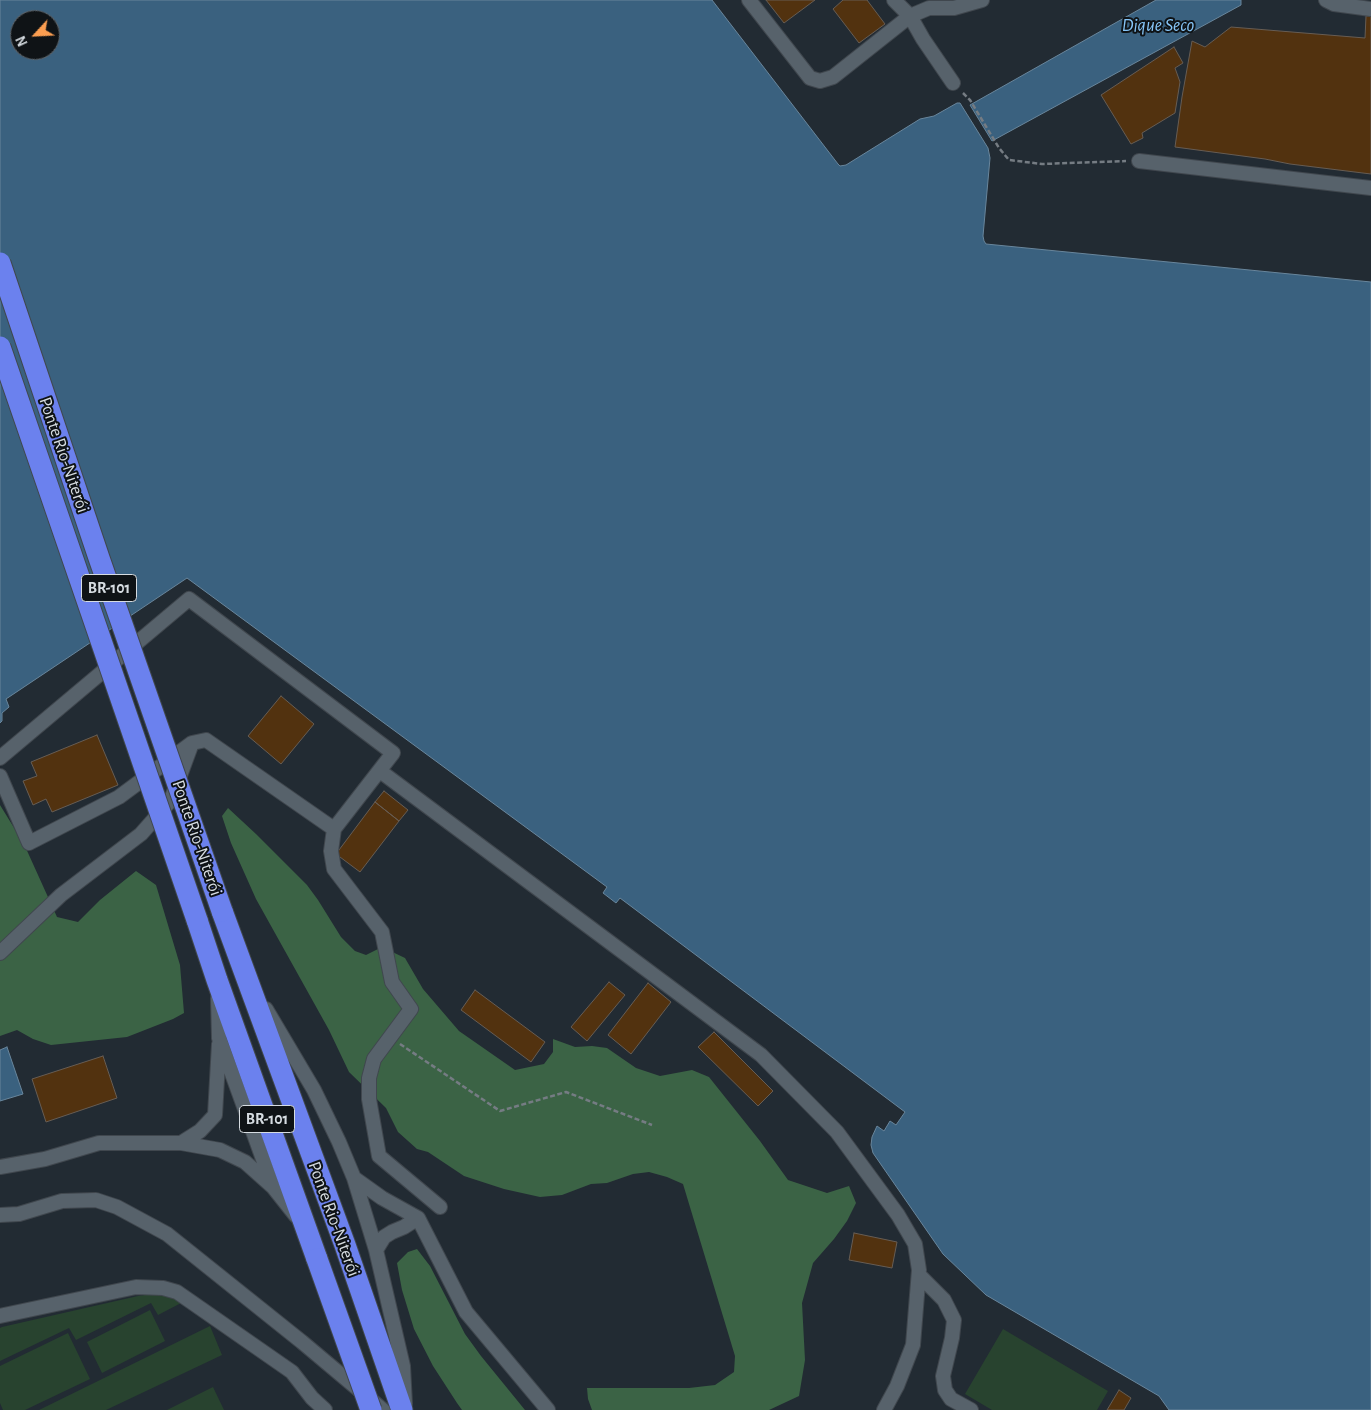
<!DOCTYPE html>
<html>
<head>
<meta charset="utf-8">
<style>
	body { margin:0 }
	#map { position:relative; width:1371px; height:1410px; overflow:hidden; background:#222b33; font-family:"Alegreya Sans",sans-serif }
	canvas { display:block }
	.north { position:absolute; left:10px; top:10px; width:50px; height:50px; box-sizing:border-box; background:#0f1316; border:1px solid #5f6367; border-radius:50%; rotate:245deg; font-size:14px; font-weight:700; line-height:20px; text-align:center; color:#d6dce1 }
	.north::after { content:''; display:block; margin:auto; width:18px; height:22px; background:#fb9e51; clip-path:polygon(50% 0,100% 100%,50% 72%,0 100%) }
</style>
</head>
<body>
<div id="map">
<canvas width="1371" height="1410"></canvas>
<div class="north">N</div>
</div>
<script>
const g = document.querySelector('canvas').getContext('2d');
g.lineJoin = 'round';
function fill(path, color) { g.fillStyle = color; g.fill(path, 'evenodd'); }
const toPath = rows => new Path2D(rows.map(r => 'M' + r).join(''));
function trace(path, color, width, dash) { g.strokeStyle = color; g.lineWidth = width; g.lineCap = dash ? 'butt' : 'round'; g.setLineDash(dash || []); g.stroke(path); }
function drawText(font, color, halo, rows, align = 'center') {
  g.font = font + ' "Alegreya Sans",sans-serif'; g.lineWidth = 4; g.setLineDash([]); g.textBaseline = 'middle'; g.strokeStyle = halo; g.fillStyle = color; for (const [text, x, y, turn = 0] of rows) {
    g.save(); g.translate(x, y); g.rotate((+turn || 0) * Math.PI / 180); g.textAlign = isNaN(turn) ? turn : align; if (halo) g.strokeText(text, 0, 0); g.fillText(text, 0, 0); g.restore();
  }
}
fill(toPath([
	[165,1292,183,1302,158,1315,151,1303,76,1340,69,1328,0,1361,0,1328,2,1327,138,1296],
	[150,1310,165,1341,102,1373,87,1342],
	[210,1326,222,1355,106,1410,39,1410],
	[1003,1329,1108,1391,1097,1410,992,1410,965,1394],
	[68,1333,90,1379,25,1410,3,1410,0,1403,0,1366],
	[213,1387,224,1410,167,1410]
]), '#28432f');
fill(toPath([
	[0,805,24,844,57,917,78,922,100,900,136,871,156,885,180,965,184,1013,173,1019,127,1037,51,1045,33,1039,17,1030,0,1036],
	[228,808,256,834,307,885,318,900,341,937,355,951,366,955,382,947,405,958,423,989,459,1031,515,1070,544,1064,553,1052,553,1039,575,1047,592,1046,607,1048,636,1068,660,1076,692,1070,709,1077,760,1141,788,1180,827,1193,849,1186,856,1203,847,1221,834,1239,813,1263,802,1303,805,1360,799,1396,769,1410,592,1410,588,1399,587,1388,689,1388,715,1385,734,1372,735,1356,683,1184,667,1177,649,1172,633,1174,607,1183,591,1184,562,1195,540,1197,504,1189,464,1176,428,1152,417,1149,398,1132,386,1108,349,1072,329,1030,256,899,231,843,222,816],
	[417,1249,430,1266,465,1334,481,1356,525,1410,462,1410,457,1403,433,1366,414,1329,402,1290,397,1263,408,1252]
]), '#3b6345');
const water = toPath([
	[0,0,712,0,838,164,840,166,846,165,920,119,934,116,957,103,960,103,988,148,990,158,983,236,984,241,986,244,1371,282,1371,1410,1169,1410,1159,1396,986,1295,943,1254,873,1153,871,1145,872,1137,877,1126,884,1131,890,1121,896,1125,905,1112,620,898,616,903,603,893,607,887,187,578,6,699,9,707,2,713,2,721,0,723,0,0],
	[20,20,50,20,50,50,20,50,20,20],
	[1156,0,1241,0,1241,5,992,141,970,105,1156,0],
	[7,1047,23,1094,0,1101,0,1050,7,1047]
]);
fill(water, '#3a617f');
trace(water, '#69869c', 1);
const building = toPath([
	[766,0,815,0,784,23,766,0],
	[843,0,867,0,885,24,859,43,833,9,843,0],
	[1366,16,1371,16,1371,174,1290,164,1265,159,1175,147,1182,97,1192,41,1205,47,1231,27,1365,38,1366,16],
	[1174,47,1183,63,1175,68,1180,82,1175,113,1142,133,1143,138,1131,144,1101,95,1174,47],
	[281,696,314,724,281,764,248,736,281,696],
	[97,735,118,785,52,812,46,799,33,805,23,781,37,776,31,762,97,735],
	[384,791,408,810,399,821,375,802,384,791],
	[375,802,399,821,360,872,336,854,375,802],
	[609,982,625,995,587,1041,571,1027,609,982],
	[648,983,671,1002,631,1054,608,1035,648,983],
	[475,990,545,1042,531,1062,461,1010,475,990],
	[714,1032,773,1091,758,1106,698,1047,714,1032],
	[103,1056,117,1098,46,1122,32,1079,103,1056],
	[854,1233,897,1242,892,1268,849,1260,854,1233],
	[1119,1390,1131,1398,1124,1410,1107,1410,1119,1390]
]);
fill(building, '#52320f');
trace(building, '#675d54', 1);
const minor = toPath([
	[749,0,810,78,820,81,833,77,910,16,923,39,953,83],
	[894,0,910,16,929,8,954,8,982,0],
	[1326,0,1334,4,1371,9],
	[1139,161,1371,188],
	[0,758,189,599,393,753,334,829],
	[380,771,761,1055,837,1132,898,1215,915,1244,919,1270,913,1345,897,1386,884,1410],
	[0,776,29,843,119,797,192,743,206,740,334,829,331,851,334,869,382,932,392,982,411,1009,374,1059,369,1078,369,1099,379,1156,440,1207],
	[0,953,61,895,141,834,171,800,192,743],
	[218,998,219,1038,246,1112,273,1187,296,1216],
	[266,1009,314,1090,339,1142,354,1178,376,1250,403,1366,405,1404],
	[181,1143,200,1131,215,1115,219,1044],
	[0,1167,45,1159,99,1143,181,1143,220,1150,245,1162,273,1187],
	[354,1178,382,1198,418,1218,466,1312,548,1410],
	[0,1215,19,1214,62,1201,96,1200,117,1207,167,1234,302,1342,383,1410],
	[376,1250,384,1237,392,1232,404,1227,418,1218],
	[919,1275,944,1300,954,1320,952,1338,943,1376,945,1390,951,1399,971,1410],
	[0,1316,136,1287,163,1288,177,1292,292,1372,312,1398,325,1410]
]);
const highway = toPath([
	[222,911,345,1245,402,1410],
	[197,920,217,980,317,1259]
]);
trace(minor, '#40474e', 16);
trace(highway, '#40474e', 23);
trace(toPath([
	[963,93,970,100,999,148,1009,160,1042,164,1126,161],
	[400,1044,500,1111,566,1092,652,1125]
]), '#757c83', 2.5, [5, 2.5]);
trace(minor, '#57626b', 14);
trace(highway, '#6b81ee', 21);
const highwayBridge = toPath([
	[0,263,99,558,222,911],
	[0,347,197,920],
	[317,1259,371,1410]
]);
trace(highwayBridge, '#40474e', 23, []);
trace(highwayBridge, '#6b81ee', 21);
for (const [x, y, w] of [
	[109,588,55],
	[267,1119,55]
]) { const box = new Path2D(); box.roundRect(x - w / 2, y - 13.5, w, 27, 4); g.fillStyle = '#0f1316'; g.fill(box); trace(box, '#d6dce1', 1); }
drawText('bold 16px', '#d6dce1', null, [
	["BR-101",109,588],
	["BR-101",267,1119]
]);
drawText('18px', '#d6dce1', '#0f1316', [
	["Ponte Rio-Niterói",64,455,71],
	["Ponte Rio-Niterói",197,838,71],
	["Ponte Rio-Niterói",334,1219,70]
]);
drawText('italic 19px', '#87c6f8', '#0f1316', [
	["Dique Seco",1158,25]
]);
</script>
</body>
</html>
